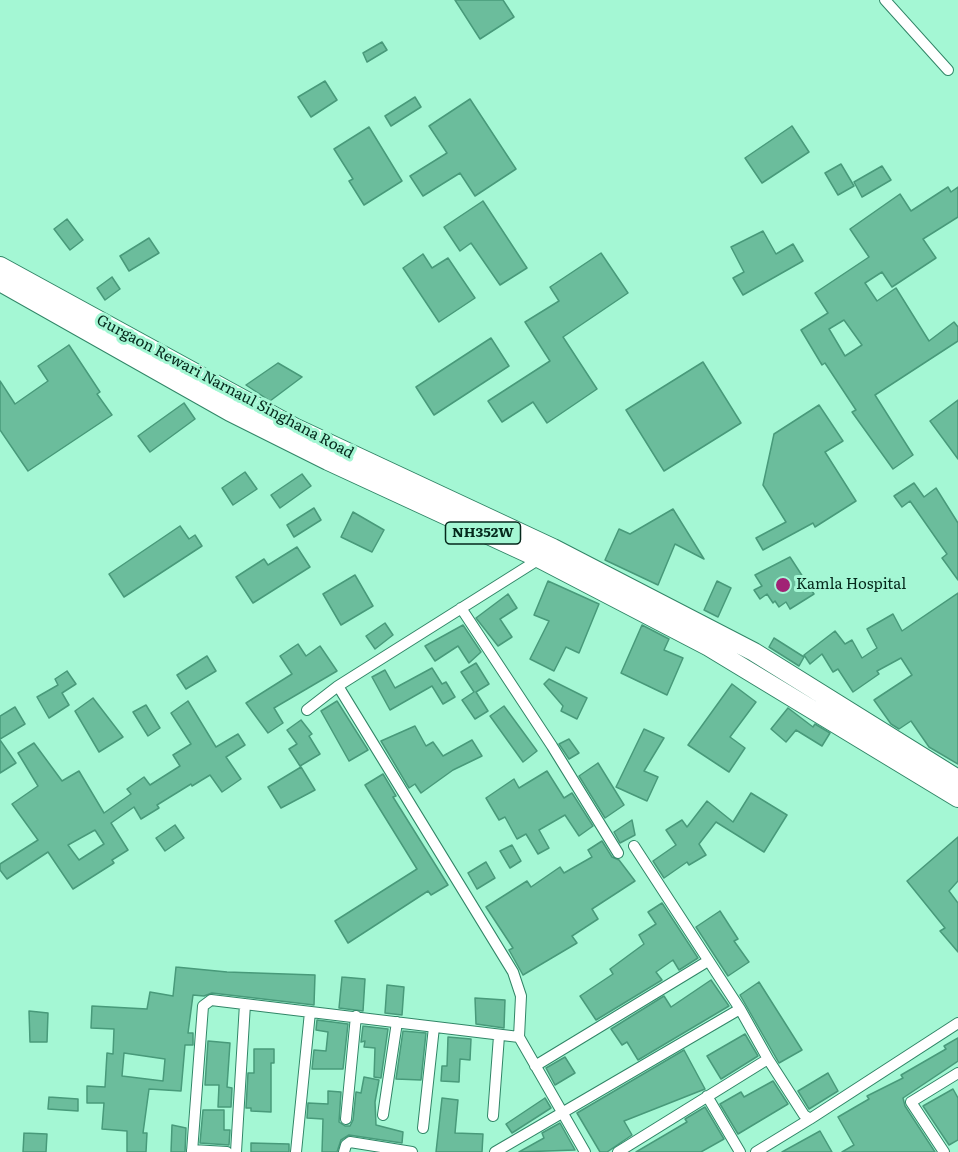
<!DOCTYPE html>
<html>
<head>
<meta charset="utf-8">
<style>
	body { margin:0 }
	canvas { display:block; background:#a4f7d4 }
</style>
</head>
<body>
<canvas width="958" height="1152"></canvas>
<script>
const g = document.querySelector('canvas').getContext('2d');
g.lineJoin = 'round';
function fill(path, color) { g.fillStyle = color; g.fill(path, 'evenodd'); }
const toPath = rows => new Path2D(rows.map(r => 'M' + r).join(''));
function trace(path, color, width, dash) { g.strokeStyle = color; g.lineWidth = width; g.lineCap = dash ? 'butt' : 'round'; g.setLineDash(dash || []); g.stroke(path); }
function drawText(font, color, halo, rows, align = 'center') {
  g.font = font + ' Literata,serif'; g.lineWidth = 6; g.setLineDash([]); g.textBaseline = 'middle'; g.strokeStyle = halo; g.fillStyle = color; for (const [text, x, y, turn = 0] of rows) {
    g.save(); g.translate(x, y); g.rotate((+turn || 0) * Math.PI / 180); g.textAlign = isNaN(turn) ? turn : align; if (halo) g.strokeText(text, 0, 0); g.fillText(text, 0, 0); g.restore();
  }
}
const building = toPath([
	[455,0,503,0,514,17,480,39,455,0],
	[382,42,387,50,367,62,363,53,382,42],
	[325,81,337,100,311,117,298,97,325,81],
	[415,97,421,107,391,126,385,116,415,97],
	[470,99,516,169,475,196,460,173,423,196,410,176,447,153,429,126,470,99],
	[792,126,809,152,762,183,745,158,792,126],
	[369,127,402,181,364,205,349,181,353,179,334,149,369,127],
	[841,164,854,186,838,195,825,173,841,164],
	[882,166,891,180,862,197,854,182,882,166],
	[948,187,951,192,958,187,958,217,923,239,936,258,892,287,882,272,865,283,877,301,896,288,929,341,954,322,958,327,958,341,875,395,913,455,893,469,852,412,856,410,825,363,822,365,801,330,828,313,815,293,869,257,850,229,900,194,911,211,948,187],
	[844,320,862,345,845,356,829,329,844,320],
	[483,201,527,268,500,285,471,243,460,251,444,227,483,201],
	[67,219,83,240,70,250,54,229,67,219],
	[763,231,776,254,793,244,803,261,743,295,733,278,744,272,731,247,763,231],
	[149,238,159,253,129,271,120,256,149,238],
	[601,253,628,293,563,337,597,389,547,423,533,402,502,422,488,401,550,361,525,322,559,301,550,287,601,253],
	[423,254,432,268,448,258,475,298,439,322,403,268,423,254],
	[112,277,120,289,105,300,97,288,112,277],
	[491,338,509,366,434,415,416,387,491,338],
	[69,345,100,392,97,394,112,415,28,471,0,430,0,381,15,404,48,381,38,366,69,345],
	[703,362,741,423,664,471,626,410,703,362],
	[278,363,302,377,270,401,246,385,278,363],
	[958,400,958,459,930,421,958,400],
	[184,403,195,419,150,452,138,436,184,403],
	[819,405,843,441,825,452,856,501,815,527,813,523,763,550,756,538,786,522,763,485,774,434,819,405],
	[245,472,257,489,233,505,222,488,245,472],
	[302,474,311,486,280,508,271,495,302,474],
	[914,483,924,497,936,488,958,523,958,580,942,558,947,554,910,501,902,507,894,496,914,483],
	[314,508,321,520,294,537,287,525,314,508],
	[673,509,704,559,675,544,658,585,605,560,619,529,630,534,673,509],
	[353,512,384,530,372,552,341,537,353,512],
	[180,526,189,539,195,535,202,546,124,597,109,574,180,526],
	[297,547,310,567,253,603,236,577,264,559,268,565,297,547],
	[790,557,814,594,790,609,786,602,779,607,775,601,773,603,767,594,760,599,754,590,762,586,755,575,790,557],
	[355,575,373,606,341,625,323,594,355,575],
	[548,581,599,604,579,653,566,647,554,671,530,659,549,621,534,615,548,581],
	[717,581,731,588,718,617,704,610,717,581],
	[958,593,958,764,929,747,911,721,899,729,891,724,874,700,912,675,901,658,877,671,879,674,853,692,838,669,833,672,822,654,810,664,804,655,835,631,845,644,852,640,862,658,877,648,867,629,893,614,902,631,958,593],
	[508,594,517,608,500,619,512,637,498,646,476,618,508,594],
	[385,623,393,635,375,649,366,636,385,623],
	[463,625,481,652,469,663,458,646,435,661,425,646,463,625],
	[642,625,669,639,664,650,683,658,667,695,621,673,642,625],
	[774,638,804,657,799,666,769,647,774,638],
	[298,644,306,656,320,646,337,671,274,708,283,723,268,733,246,703,292,674,280,656,298,644],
	[207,656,216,671,186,689,177,675,207,656],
	[476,663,489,684,476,692,488,711,475,719,462,700,474,692,461,672,476,663],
	[432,668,442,684,446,682,455,697,443,704,432,686,390,710,372,677,385,670,395,688,432,668],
	[67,671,76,684,62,693,69,705,49,718,37,697,58,685,55,679,67,671],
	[549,679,587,698,577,719,561,711,563,706,544,684,549,679],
	[732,684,756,702,730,737,745,748,729,772,688,745,732,684],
	[93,698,123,737,99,752,75,711,93,698],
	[188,701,216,747,238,734,245,745,226,757,241,779,222,792,210,775,192,786,191,784,157,805,159,808,141,819,134,807,111,823,128,850,112,860,114,863,73,889,48,852,7,879,0,870,0,864,38,840,12,804,38,786,18,753,34,743,62,781,79,771,104,813,131,794,127,789,144,777,150,785,180,766,173,755,191,744,171,713,188,701],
	[95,830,104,844,79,860,68,845,95,830],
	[337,701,368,750,349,761,321,711,337,701],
	[146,705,160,728,148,736,133,712,146,705],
	[504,706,537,751,523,762,490,716,504,706],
	[15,707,25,724,0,739,0,716,15,707],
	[788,708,813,727,815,724,830,733,822,746,796,730,786,742,771,729,788,708],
	[301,720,312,734,309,736,320,754,300,766,289,749,297,744,287,730,301,720],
	[415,726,426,746,433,742,443,756,472,740,482,756,453,770,421,793,415,784,409,788,381,741,415,726],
	[644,729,664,738,644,771,658,777,647,801,616,787,644,729],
	[569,739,579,753,569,759,559,744,569,739],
	[0,740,16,763,0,773,0,740],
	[598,763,624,805,605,818,579,776,598,763],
	[301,767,315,790,281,808,268,787,301,767],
	[547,771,564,798,572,793,593,826,579,836,565,815,539,830,549,848,538,854,526,834,517,839,505,817,499,820,486,798,514,779,519,788,547,771],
	[383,774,396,796,393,797,448,885,431,895,428,891,348,943,335,921,417,869,365,785,383,774],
	[751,793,787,815,764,852,716,822,699,844,706,855,689,865,687,862,664,878,653,861,676,845,666,830,682,820,687,827,707,801,733,822,751,793],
	[632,820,635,835,620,843,614,832,632,820],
	[175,825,184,838,165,851,156,838,175,825],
	[958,837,958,881,949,891,958,903,958,952,940,931,945,928,907,881,958,837],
	[602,841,612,857,619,860,635,881,592,909,598,919,572,936,577,943,523,975,509,950,513,948,486,907,527,881,531,887,560,867,564,873,592,857,588,850,602,841],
	[512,845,521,861,510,868,500,851,512,845],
	[486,862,495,878,477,889,468,873,486,862],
	[662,903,698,958,679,970,673,960,656,972,662,980,596,1020,580,996,613,974,610,969,644,944,639,935,656,924,648,912,662,903],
	[720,911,738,939,734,941,749,962,728,976,696,927,720,911],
	[176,967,227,972,315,975,314,1005,212,993,204,996,193,995,188,1033,193,1033,193,1045,185,1045,181,1091,149,1089,143,1133,147,1133,146,1152,127,1152,127,1131,102,1129,104,1103,87,1103,87,1086,105,1087,107,1053,113,1054,114,1029,91,1028,92,1006,147,1009,150,992,173,996,176,967],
	[124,1053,165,1059,163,1081,122,1076,124,1053],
	[342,977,365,979,363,1011,339,1008,342,977],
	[711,980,729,1006,638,1060,627,1042,622,1045,611,1029,664,996,671,1007,711,980],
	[759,982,802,1050,779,1063,740,995,759,982],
	[387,985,404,987,402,1015,385,1013,387,985],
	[475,998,505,1000,504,1028,476,1024,475,998],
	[29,1011,48,1013,47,1042,30,1042,29,1011],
	[317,1020,348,1024,343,1069,312,1069,314,1050,326,1051,328,1032,316,1030,317,1020],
	[363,1026,388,1029,381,1078,374,1077,375,1048,364,1047,365,1041,361,1042,363,1026],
	[403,1031,426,1033,421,1080,396,1079,403,1031],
	[745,1034,758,1056,721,1079,707,1056,745,1034],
	[448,1037,471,1039,470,1060,460,1059,459,1082,441,1081,442,1066,447,1066,448,1037],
	[958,1038,958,1061,903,1098,905,1106,935,1152,842,1152,854,1145,838,1117,869,1099,867,1096,903,1078,901,1075,946,1049,944,1046,958,1038],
	[208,1041,230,1043,227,1087,232,1088,231,1107,218,1107,219,1085,205,1085,208,1041],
	[254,1049,274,1049,274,1063,271,1063,271,1112,251,1111,251,1108,246,1108,248,1073,254,1073,254,1049],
	[684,1050,705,1089,624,1121,632,1135,607,1152,600,1152,577,1113,684,1050],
	[565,1057,575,1073,555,1085,546,1068,565,1057],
	[828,1073,838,1091,809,1109,798,1091,828,1073],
	[364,1077,379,1080,375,1102,376,1125,403,1132,402,1143,349,1135,341,1140,337,1152,322,1152,323,1119,307,1118,308,1103,328,1104,328,1091,341,1092,339,1122,345,1126,350,1126,353,1120,356,1092,361,1093,364,1077],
	[773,1081,788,1104,738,1134,720,1104,741,1092,744,1097,773,1081],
	[953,1089,958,1098,958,1140,949,1145,923,1106,953,1089],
	[49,1097,78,1099,78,1111,48,1109,49,1097],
	[442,1098,458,1100,455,1133,483,1134,482,1152,436,1152,442,1098],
	[545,1098,551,1108,512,1133,506,1124,545,1098],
	[705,1107,724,1139,701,1152,636,1152,687,1122,685,1119,705,1107],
	[203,1110,224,1110,224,1130,230,1130,229,1145,200,1143,203,1110],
	[560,1123,575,1150,519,1152,544,1138,542,1133,560,1123],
	[172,1125,186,1128,185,1152,171,1152,172,1125],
	[820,1131,832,1152,782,1152,820,1131],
	[24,1133,47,1134,46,1152,23,1152,24,1133],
	[251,1143,289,1144,289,1152,251,1152,251,1143]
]);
fill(building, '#6bbd9c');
trace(building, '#489a7a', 1.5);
const minor = toPath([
	[885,0,948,70],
	[461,608,552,746,618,853],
	[338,686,513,972,521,996,519,1037,585,1152],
	[307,710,338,686,541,558],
	[634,846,740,1009,768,1059,804,1115,810,1119,958,1023],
	[535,1066,708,961],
	[707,1096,740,1152],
	[383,1115,397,1022],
	[493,1116,499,1036],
	[346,1119,356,1016],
	[423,1128,434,1027],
	[192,1150,227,1152],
	[192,1152,203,1006,211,1000,519,1037],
	[236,1152,245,1004],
	[296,1152,310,1012],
	[344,1152,346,1145,350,1142,412,1152],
	[495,1152,740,1009],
	[618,1152,768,1059],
	[756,1152,810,1119],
	[944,1152,911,1102,958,1073]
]);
const trunk = toPath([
	[0,266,294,427,553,548,754,652,958,779],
	[0,282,230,412,328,461,540,559,709,647,958,798]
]);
trace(minor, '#318667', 12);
trace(trunk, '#318667', 20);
trace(minor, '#fff', 10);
trace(trunk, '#fff', 18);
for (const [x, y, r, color] of [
	[783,585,8,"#a12275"]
]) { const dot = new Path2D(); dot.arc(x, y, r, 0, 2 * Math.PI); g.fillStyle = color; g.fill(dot); trace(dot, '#a4f7d4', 2); }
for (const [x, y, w] of [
	[483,533,75]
]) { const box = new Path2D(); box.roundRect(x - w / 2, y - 11, w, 22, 4.5); g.fillStyle = '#a4f7d4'; g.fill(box); trace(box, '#05291c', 1.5); }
drawText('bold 14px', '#05291c', null, [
	["NH352W",483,533]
]);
drawText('15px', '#05291c', '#a4f7d4', [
	["Gurgaon Rewari Narnaul Singhana Road",225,387,28]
]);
drawText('15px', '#05291c', '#a4f7d4', [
	["Kamla Hospital",796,585]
], 'left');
</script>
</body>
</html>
